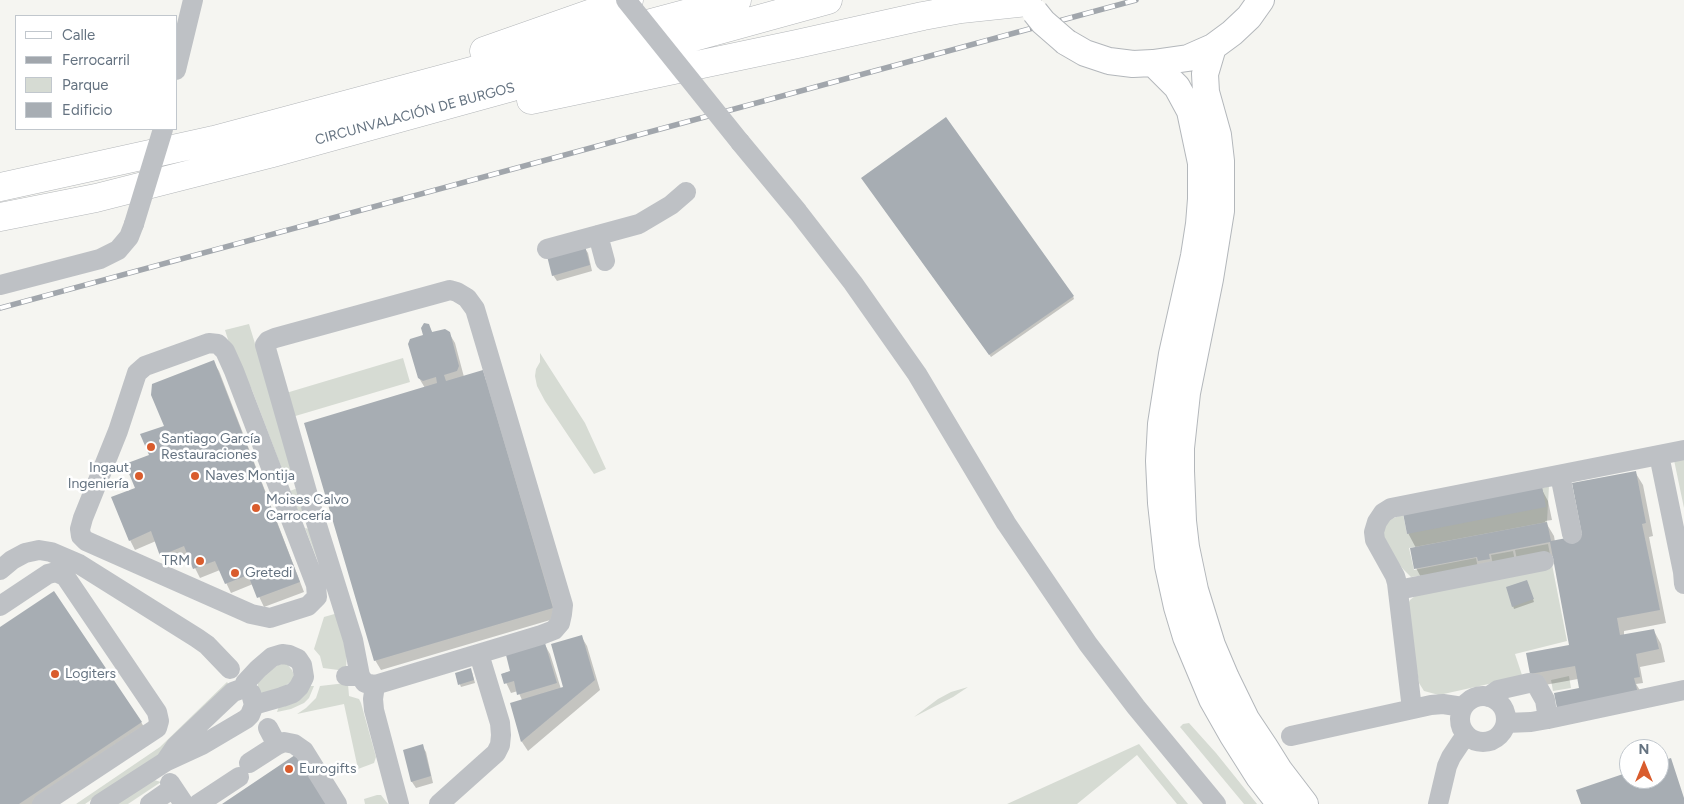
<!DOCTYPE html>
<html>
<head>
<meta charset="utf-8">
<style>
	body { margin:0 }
	#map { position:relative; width:1684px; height:804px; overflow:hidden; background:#f5f5f1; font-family:Figtree,sans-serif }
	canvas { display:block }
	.legend { position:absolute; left:15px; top:15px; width:162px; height:115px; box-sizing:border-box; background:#fff; border:1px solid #c1c7cd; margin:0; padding:6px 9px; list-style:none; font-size:15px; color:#657381 }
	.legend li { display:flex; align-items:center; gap:10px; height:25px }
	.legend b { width:25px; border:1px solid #c1c7cd }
	.north { position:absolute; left:1619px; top:739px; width:50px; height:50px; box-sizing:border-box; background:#fff; border:1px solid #c1c7cd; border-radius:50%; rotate:0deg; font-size:14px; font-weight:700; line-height:20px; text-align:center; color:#657381 }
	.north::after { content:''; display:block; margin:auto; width:18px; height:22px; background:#d95c2d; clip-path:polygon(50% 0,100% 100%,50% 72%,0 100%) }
</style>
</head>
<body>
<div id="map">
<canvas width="1684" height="804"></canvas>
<ul class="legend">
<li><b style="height:6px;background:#fff"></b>Calle</li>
<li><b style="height:6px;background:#a1a6ac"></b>Ferrocarril</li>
<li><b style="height:14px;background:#d6dbd3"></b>Parque</li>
<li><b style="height:14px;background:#a7adb3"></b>Edificio</li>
</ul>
<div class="north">N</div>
</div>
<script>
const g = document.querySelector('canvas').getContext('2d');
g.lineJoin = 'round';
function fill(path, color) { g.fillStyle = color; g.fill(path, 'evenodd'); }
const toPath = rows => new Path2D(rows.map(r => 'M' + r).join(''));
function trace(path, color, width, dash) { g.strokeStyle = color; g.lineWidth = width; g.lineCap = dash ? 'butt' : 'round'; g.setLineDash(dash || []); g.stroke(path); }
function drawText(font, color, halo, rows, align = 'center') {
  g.font = font + ' Figtree,sans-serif'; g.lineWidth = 5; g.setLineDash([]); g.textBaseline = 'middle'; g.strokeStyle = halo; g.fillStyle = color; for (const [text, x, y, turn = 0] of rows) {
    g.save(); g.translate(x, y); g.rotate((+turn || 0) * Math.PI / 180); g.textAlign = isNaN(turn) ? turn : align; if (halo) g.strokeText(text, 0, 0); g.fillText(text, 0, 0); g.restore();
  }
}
fill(toPath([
	[249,324,293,468,293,475,285,477,252,390,231,349,225,330],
	[540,353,585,423,606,469,594,474,545,401,537,386,535,376,536,369,540,362],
	[403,358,410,382,292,417,286,393],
	[1684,456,1684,508,1674,460],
	[1549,486,1547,522,1409,548,1414,570,1476,558,1478,568,1411,577,1403,569,1382,543,1385,522,1403,514,1407,534],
	[295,489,299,490,304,514,300,516,290,491],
	[305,528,309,529,312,533,345,633,347,648,346,671,323,668,320,656,314,649,324,617,338,613],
	[1548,544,1567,641,1515,654,1522,675,1520,677,1439,695,1424,691,1419,683,1406,608,1410,600,1415,596,1517,560,1515,550],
	[1513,551,1515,561,1493,565,1491,555],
	[286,663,292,670,294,675,292,681,283,687,260,694,258,690,258,683,268,672,278,665],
	[1569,676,1571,688,1553,691,1551,680],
	[227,682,229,685,161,753,85,804,76,804,160,747],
	[346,683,348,684,349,696,359,699,361,703,376,757,374,763,358,769,344,704,297,714,306,708,316,698,320,686],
	[309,686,314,686,309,698,304,703,291,709,277,712,279,706],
	[968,687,953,697,914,717,938,699,951,692],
	[1189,723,1216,753,1257,804,1244,804,1180,727,1183,724],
	[1139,744,1188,804,1177,804,1137,755,1077,804,1007,804],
	[154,780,161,782,128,804,115,804],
	[377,795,381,795,388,804,365,804,364,799]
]), '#d6dbd3');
fill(toPath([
	[864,181,1073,296,1074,299,991,357],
	[584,247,588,253,592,271,557,281,553,275],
	[429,326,433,334,449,333,455,343,464,377,487,381,557,618,381,670,375,660,425,388,419,378,424,336],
	[213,362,219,371,304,592,264,607,253,584,231,593,220,570,200,578,189,556,167,565,156,541,135,550,130,540,137,489,150,456,166,426],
	[1635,472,1643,485,1653,536,1649,537,1666,623,1624,631,1624,635,1654,631,1661,644,1665,662,1640,667,1643,683,1636,684,1641,692,1580,690,1578,679,1539,686,1531,673,1571,646,1554,556,1423,581,1416,568,1416,548,1408,533,1541,488,1548,501,1552,520,1545,521,1554,536,1555,542,1584,536],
	[1528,584,1534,602,1514,609,1513,606],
	[0,628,141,722,147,732,39,804,0,804],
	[581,636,587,646,600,690,528,751,522,742,511,704,522,700,518,691,511,693,502,674,511,671,545,645,550,654,561,689,565,688],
	[472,672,475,683,461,687,456,674],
	[422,746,426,752,433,783,416,788,412,782,404,751]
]), '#0003');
fill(toPath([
	[946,117,1074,296,989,355,861,178],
	[585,246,590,265,552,276,547,256],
	[424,323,429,324,432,332,445,329,450,332,459,366,457,371,444,375,446,381,483,370,553,608,374,661,304,423,437,383,436,377,423,381,418,378,408,344,410,339,423,335,421,328],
	[214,360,300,582,257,598,248,575,225,584,215,561,193,569,184,546,160,556,151,531,129,541,111,497,135,488,125,464,149,455,140,434,164,426,151,395,152,384],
	[1636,471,1646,523,1642,524,1660,610,1617,618,1620,635,1654,629,1659,649,1636,654,1640,677,1634,678,1638,693,1557,708,1554,693,1579,688,1575,666,1530,674,1526,653,1569,645,1550,542,1489,554,1490,559,1478,561,1477,557,1414,569,1410,548,1547,522,1551,541,1582,535,1572,483],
	[1542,486,1546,507,1407,534,1403,513],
	[1527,580,1534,599,1512,607,1506,587],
	[54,591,142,722,19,804,0,804,0,627],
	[582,635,595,680,521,742,510,703,563,687,551,644],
	[545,643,557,683,517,695,514,681,504,684,501,674,510,671,506,655],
	[471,668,474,680,458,685,455,673],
	[423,744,431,776,411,782,403,750],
	[295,755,329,804,222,804],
	[1671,758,1684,798,1684,804,1581,804,1576,790,1629,772,1629,779,1659,779,1659,762]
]), '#a7adb3');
const major = toPath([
	[1066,42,1085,53,1109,61,1133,64,1153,63,1188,58,1213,47,1232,33,1249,17,1261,0],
	[1213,47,1205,74,1206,92,1218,135,1221,161,1221,211,1210,279,1187,393,1181,448,1181,471,1183,521,1186,547,1195,590,1212,645,1226,678,1246,719,1264,746,1279,770,1305,804],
	[1153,63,1177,87,1190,111,1201,163,1201,199,1199,224,1194,256,1172,354,1161,424,1159,461,1161,503,1168,566,1177,607,1186,637,1212,699,1233,736,1259,777,1280,804]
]);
const highway = toPath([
	[484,51,629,0],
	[531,100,797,44,923,16,961,9,1027,2],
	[0,187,214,140,737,0],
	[0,217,96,198,273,153,828,0]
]);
trace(major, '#b3b7bb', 28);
trace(highway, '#b3b6b9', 29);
trace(toPath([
	[176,70,193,0],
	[740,142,798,212,853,283,917,374,1006,523,1088,644,1136,707,1216,804],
	[598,235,605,261],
	[547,249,639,224,671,205,686,192],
	[0,285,100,259,118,250,129,237,134,224],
	[209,343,218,344,225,351,234,371,316,585,317,597,308,606,270,618,251,614,86,541,81,536,80,529,83,518,118,431,137,373,145,366,209,343],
	[1659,455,1683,572,1684,584],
	[1560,475,1572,534],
	[0,570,12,560,25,553,39,550,51,552,79,564,197,638,207,645,230,669],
	[1398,590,1544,561],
	[0,606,48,574,56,572,65,576,157,712,159,721,157,728,42,804],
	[346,676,360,676,365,683,375,685,541,635,554,630,560,623,562,614,563,605,475,309,467,298,457,292,450,290,275,338,268,341,265,345,311,506,353,640,360,676],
	[375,685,373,699,374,710,399,804],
	'1460 719a23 23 0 1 1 46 0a23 23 0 1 1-46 0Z',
	[1488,697,1498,690,1529,683,1536,684,1545,700,1548,719],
	[1412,709,1397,583,1395,576,1375,540,1374,532,1377,522,1383,513,1391,508,1684,450],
	[1506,723,1531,722,1548,719,1684,690],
	[268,728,277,745,284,742,294,744,304,751,337,804],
	[1291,736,1431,705,1443,704,1463,707],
	[165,762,176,746,233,692,244,688,245,683,258,669,272,657,282,654,289,655,298,659,302,665,304,677,299,687,293,693,282,697,254,705],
	[249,763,277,745],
	[170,783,184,804],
	[100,804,165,762,202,745,246,719,250,715,254,705,251,693],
	[150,804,173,788],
	[198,804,239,777],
	[439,804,496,753,500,745,501,735,500,723,479,654],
	[1438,804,1447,766,1451,757,1461,742,1468,737]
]), '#bec1c5', 20);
trace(major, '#fff', 26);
trace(highway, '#fff', 28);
const rail = toPath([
	[0,308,1136,0]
]);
trace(rail, '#a1a6ac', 5.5);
trace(rail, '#fff', 4, [11]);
const majorBridge = toPath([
	[1035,12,1043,22,1066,42]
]);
trace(majorBridge, '#b3b7bb', 28, []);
trace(toPath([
	[626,0,740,142],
	[134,224,163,129]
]), '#bec1c5', 20);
trace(majorBridge, '#fff', 26);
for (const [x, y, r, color] of [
	[151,447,5,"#d95c2d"],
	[139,476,5,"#d95c2d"],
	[195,476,5,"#d95c2d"],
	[256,508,5,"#d95c2d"],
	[200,561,5,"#d95c2d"],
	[235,573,5,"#d95c2d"],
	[55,674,5,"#d95c2d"],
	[289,769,5,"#d95c2d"]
]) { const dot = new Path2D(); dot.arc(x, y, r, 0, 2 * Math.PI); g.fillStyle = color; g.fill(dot); trace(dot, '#fff', 2); }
drawText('14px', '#657381', '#fff', [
	["CIRCUNVALACIÓN DE BURGOS",415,114,-15]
]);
drawText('14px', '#657381', '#fff', [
	["Santiago García",161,439],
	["Restauraciones",161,455],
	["Ingaut",129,468,"right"],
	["Ingeniería",129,484,"right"],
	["Naves Montija",205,476],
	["Moises Calvo",266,500],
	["Carrocería",266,516],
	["TRM",190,561,"right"],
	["Gretedi",245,573],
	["Logiters",65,674],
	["Eurogifts",299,769]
], 'left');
</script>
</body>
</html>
